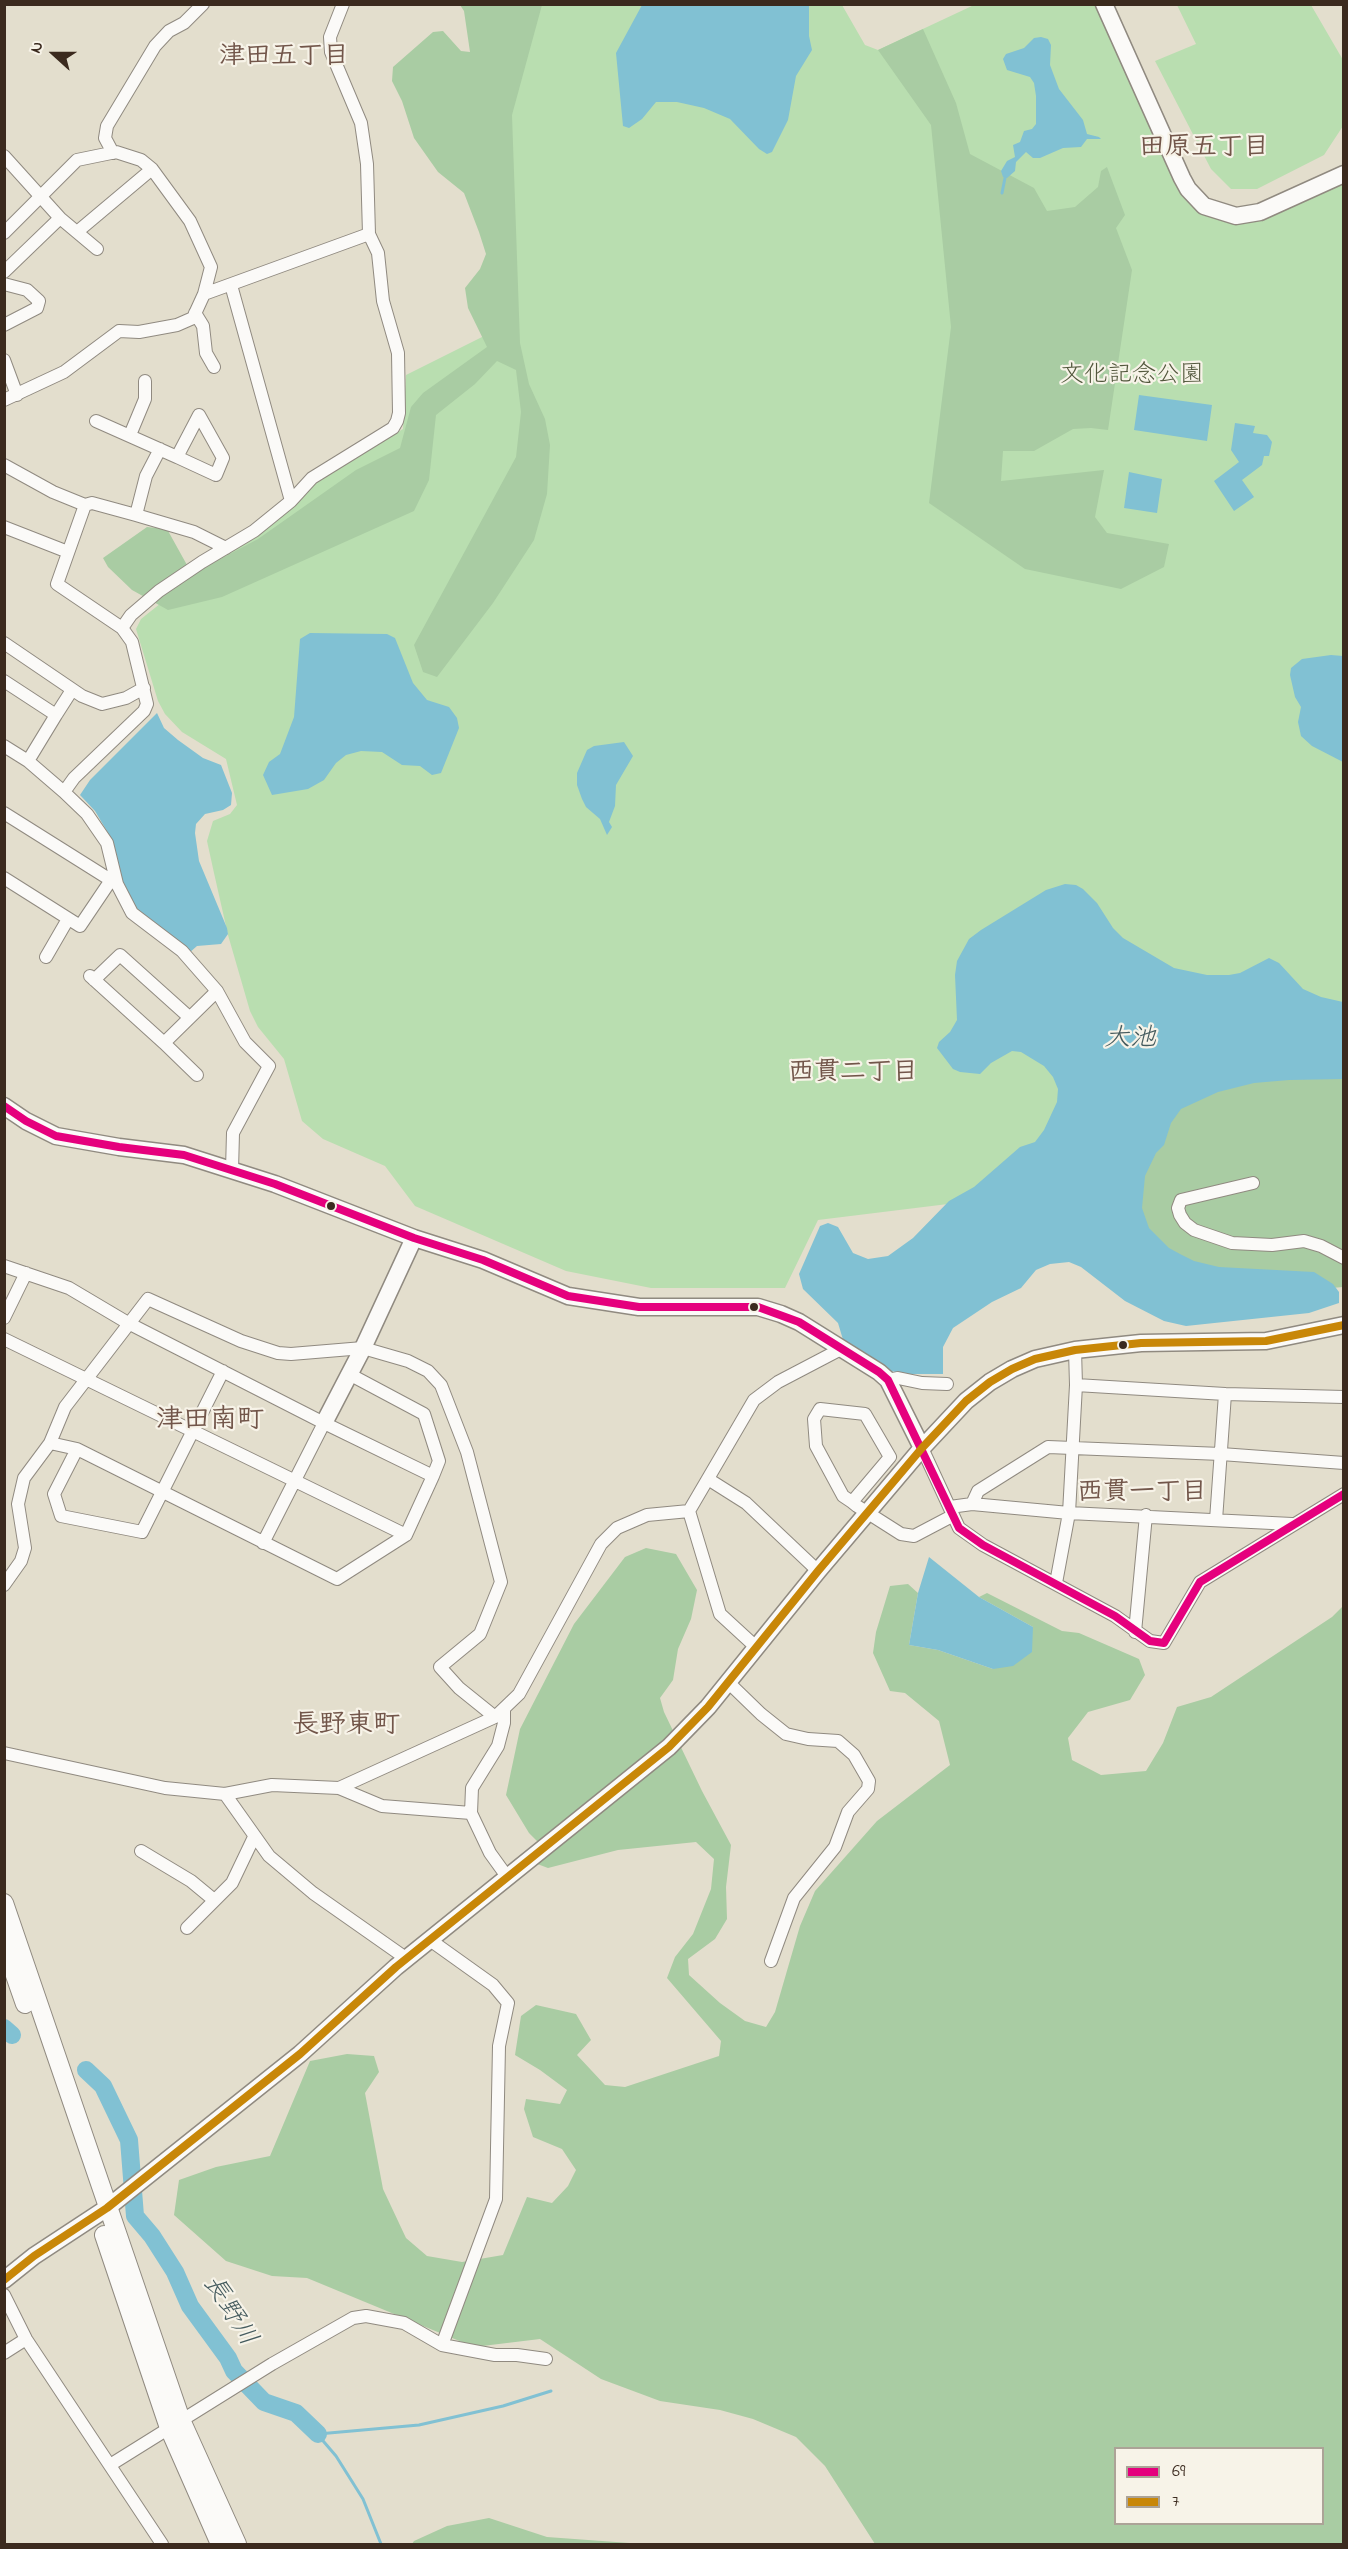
<!DOCTYPE html>
<html>
<head>
<meta charset="utf-8">
<style>
	body { margin:0 }
	#map { position:relative; width:1348px; height:2549px; overflow:hidden; background:#e3decd; font-family:"Indie Flower",sans-serif }
	canvas { display:block }
	.frame { position:absolute; inset:0; border:6px solid #3b2a1e; pointer-events:none }
	.legend { position:absolute; left:1114px; top:2447px; width:210px; height:78px; box-sizing:border-box; background:#f7f3e8; border:2px solid #aca397; margin:0; padding:8px 10px; list-style:none; font-size:18px; color:#3b2a1e }
	.legend li { display:flex; align-items:center; gap:12px; height:30px }
	.legend b { width:30px; border:2px solid #aca397 }
	.north { position:absolute; left:24px; top:24px; width:60px; height:60px; -webkit-text-stroke:4px #f7f3e8; paint-order:stroke; rotate:291deg; font-size:16px; font-weight:700; line-height:24px; text-align:center; color:#3b2a1e }
	.north::after { content:''; display:block; margin:auto; width:21px; height:27px; background:#3b2a1e; clip-path:polygon(50% 0,100% 100%,50% 72%,0 100%) }
</style>
</head>
<body>
<div id="map">
<canvas width="1348" height="2549"></canvas>
<div class="frame"></div>
<ul class="legend">
<li><b style="height:8px;background:#e5007d"></b>69</li>
<li><b style="height:8px;background:#c88708"></b>7</li>
</ul>
<div class="north">N</div>
</div>
<script>
const g = document.querySelector('canvas').getContext('2d');
g.lineJoin = 'round';
function fill(path, color) { g.fillStyle = color; g.fill(path, 'evenodd'); }
const toPath = rows => new Path2D(rows.map(r => 'M' + r).join(''));
function trace(path, color, width, dash) { g.strokeStyle = color; g.lineWidth = width; g.lineCap = dash ? 'butt' : 'round'; g.setLineDash(dash || []); g.stroke(path); }
function drawText(font, color, halo, rows, align = 'center') {
  g.font = font + ' "Indie Flower","Klee One",sans-serif'; g.lineWidth = 4.5; g.setLineDash([]); g.textBaseline = 'middle'; g.strokeStyle = halo; g.fillStyle = color; for (const [text, x, y, turn = 0] of rows) {
    g.save(); g.translate(x, y); g.rotate((+turn || 0) * Math.PI / 180); g.textAlign = isNaN(turn) ? turn : align; if (halo) g.strokeText(text, 0, 0); g.fillText(text, 0, 0); g.restore();
  }
}
fill(toPath([
	[528,5,842,5,865,45,878,50,974,5,1104,5,1188,189,1236,216,1343,173,1343,1247,1086,1187,818,1220,785,1288,651,1288,566,1271,415,1206,385,1166,323,1139,302,1121,284,1059,258,1027,250,1011,228,935,214,873,207,841,213,821,230,814,237,805,226,759,182,732,165,714,158,701,136,629,141,619,314,481,403,429,406,375,506,325,490,109],
	[1177,5,1311,5,1343,60,1343,126,1324,155,1257,189,1231,189,1211,169,1155,61,1196,44]
]), '#b9deb0');
fill(toPath([
	[460,5,542,5,512,115,520,343,529,384,545,419,550,445,547,494,534,540,493,603,437,677,423,672,414,645,516,457,521,412,516,370,497,361,475,384,436,415,429,480,414,511,222,597,168,610,132,590,108,567,103,558,147,527,167,529,192,574,258,539,356,470,400,448,411,407,423,393,487,347,468,308,465,288,480,269,486,254,479,232,464,193,438,172,414,138,402,101,392,81,393,67,433,32,443,31,461,51,470,52,464,11],
	[923,29,956,103,970,154,1034,188,1047,211,1075,207,1098,187,1101,171,1107,167,1125,215,1116,228,1132,270,1108,430,1091,428,1073,429,1034,451,1003,451,1001,481,1104,470,1095,517,1107,533,1169,544,1164,567,1121,589,1025,569,929,503,951,327,931,125,878,50],
	[1343,1072,1343,1287,1288,1292,1218,1281,1143,1232,1136,1159,1176,1079],
	[646,1548,676,1554,697,1590,691,1619,678,1649,673,1680,660,1698,664,1712,702,1791,731,1845,726,1887,727,1919,715,1939,688,1959,689,1975,720,2003,745,2021,766,2027,775,2012,800,1926,815,1891,877,1821,950,1765,939,1721,905,1693,890,1691,873,1653,876,1632,890,1586,908,1584,918,1593,909,1645,938,1650,993,1669,1033,1627,979,1597,987,1593,1062,1631,1079,1633,1139,1659,1145,1675,1130,1700,1088,1712,1068,1738,1072,1760,1101,1775,1146,1771,1163,1743,1177,1707,1211,1697,1332,1617,1343,1606,1343,2544,875,2544,825,2466,796,2437,753,2419,720,2410,660,2401,601,2379,540,2339,474,2347,307,2278,272,2276,226,2261,174,2215,179,2180,216,2167,270,2156,310,2061,347,2054,374,2056,379,2072,365,2093,383,2189,406,2238,427,2256,462,2262,503,2255,527,2197,552,2203,568,2186,576,2170,562,2149,533,2137,524,2109,526,2099,560,2104,567,2090,540,2070,515,2055,521,2016,536,2005,576,2014,591,2040,577,2055,605,2085,625,2087,719,2056,721,2041,667,1978,675,1957,693,1934,711,1889,714,1859,696,1842,618,1850,548,1868,532,1862,540,1844,529,1833,506,1795,520,1729,574,1624,625,1557],
	[1116,2448,1322,2448,1322,2524,1116,2524],
	[489,2518,547,2537,643,2544,412,2544,414,2541,447,2526]
]), '#a9cca3');
fill(toPath([
	[642,5,809,5,809,36,812,50,796,76,788,120,772,152,767,154,759,149,730,119,704,108,677,102,656,102,642,119,629,128,623,126,616,53],
	[1041,37,1048,39,1051,45,1050,65,1059,89,1083,120,1087,134,1099,137,1101,139,1087,139,1081,147,1063,148,1040,158,1033,158,1026,152,1016,162,1015,171,1007,178,1003,177,1001,171,1007,161,1015,157,1013,145,1020,142,1024,131,1032,129,1036,124,1036,96,1034,83,1030,77,1007,70,1003,59,1006,54,1024,48,1034,38],
	[1139,395,1212,405,1207,441,1134,430],
	[1235,423,1255,426,1253,433,1267,435,1272,442,1269,456,1264,456,1262,465,1242,480,1254,497,1234,511,1214,481,1239,462,1231,450],
	[1129,472,1162,479,1157,513,1124,508],
	[310,633,387,634,395,638,413,683,427,700,449,707,457,718,459,728,441,773,432,775,420,766,402,765,382,752,361,751,346,755,336,763,324,780,308,789,272,795,263,775,269,762,280,754,294,717,300,639],
	[1331,655,1343,656,1343,762,1312,746,1301,736,1298,722,1301,707,1295,697,1290,675,1291,668,1302,659],
	[157,713,164,728,178,740,203,758,221,765,232,793,231,805,223,810,205,814,196,824,195,833,199,861,227,928,228,934,221,944,197,946,189,953,130,904,123,889,108,833,95,811,80,795,90,780],
	[624,742,633,756,616,785,615,806,609,822,612,827,607,835,600,819,586,807,582,799,577,785,577,773,587,750,594,746],
	[1065,884,1076,885,1083,889,1097,903,1113,928,1123,938,1174,968,1207,975,1229,975,1240,973,1269,958,1279,963,1303,989,1321,997,1343,1002,1343,1079,1289,1080,1254,1083,1218,1092,1181,1109,1171,1123,1164,1145,1156,1153,1145,1176,1142,1208,1149,1228,1169,1248,1180,1254,1194,1261,1219,1267,1314,1272,1333,1284,1339,1292,1339,1303,1309,1313,1186,1326,1164,1321,1125,1301,1081,1267,1069,1262,1050,1264,1036,1270,1021,1288,992,1302,953,1328,943,1347,943,1374,905,1374,891,1371,844,1343,838,1323,803,1289,799,1274,820,1226,828,1223,838,1227,853,1253,868,1259,888,1256,913,1238,949,1201,974,1187,1020,1147,1035,1142,1044,1130,1057,1102,1058,1089,1053,1077,1044,1066,1021,1052,1012,1051,991,1063,980,1074,960,1072,953,1069,937,1048,939,1042,950,1032,957,1020,955,975,957,961,969,939,981,930,1046,890],
	[929,1557,979,1597,1033,1627,1032,1652,1013,1666,993,1669,938,1650,909,1645,918,1593]
]), '#81c1d3');
trace(toPath([
	[1002,193,1005,178],
	[318,2434,419,2425,503,2406,551,2391],
	[318,2435,336,2456,363,2499,381,2544]
]), '#81c1d3', 3);
trace(toPath([
	[4,2028,12,2035],
	[86,2070,103,2086,129,2140,135,2216,152,2236,175,2272,190,2306,228,2358,234,2371,264,2402,296,2413,318,2434]
]), '#81c1d3', 18);
const street = toPath([
	[113,153,105,138,107,126,155,46,169,31,184,23,203,4],
	[4,156,60,218,4,272],
	[60,218,97,249],
	[77,232,152,169],
	[4,233,77,160,116,152,141,160,152,169,190,221,211,267,204,294,193,318,177,325,139,332,119,331,64,372,4,400],
	[4,284,27,290,39,301,37,308,4,325],
	[231,285,291,501],
	[204,294,369,234],
	[195,313,203,326,206,353,214,367],
	[4,360,17,395],
	[96,421,177,457,199,415,223,458,216,475,177,457],
	[130,435,145,399,145,381],
	[4,465,53,492,85,505,57,584,122,628,132,642,147,704,144,711,74,778,64,792,87,814,107,843,117,884,132,913,182,951,217,991,245,1042,269,1066,233,1133,232,1170],
	[85,505,92,503,136,515,146,476,160,449],
	[136,515,194,532,226,548],
	[4,527,68,552],
	[122,628,131,615,159,591,202,562,254,531,291,501,312,478,393,428,397,421,399,413,398,353,383,301,378,253,369,234,367,164,361,123,331,52,330,37,343,4],
	[4,643,82,696,102,704,126,698,144,688],
	[4,681,56,715,28,761,4,746],
	[56,715,72,690],
	[28,761,64,792],
	[4,813,117,884],
	[4,878,80,926,111,880],
	[46,957,68,919],
	[90,976,164,1043,217,991],
	[94,980,120,955,189,1017],
	[164,1043,197,1075],
	[1253,1183,1181,1200,1178,1208,1180,1215,1185,1223,1194,1230,1232,1243,1272,1245,1304,1241,1321,1246,1344,1258],
	[4,1266,69,1288,128,1323,324,1423,433,1476,406,1535,337,1579,77,1449,50,1443],
	[4,1318,26,1273],
	[4,1339,406,1535],
	[349,1374,424,1414,439,1461,433,1476],
	[888,1380,898,1378,922,1383,947,1384],
	[1076,1385,1225,1394,1344,1397],
	[922,1448,959,1528,983,1545,1115,1616,1150,1641,1164,1643,1200,1582,1344,1494],
	[77,1449,54,1494,61,1516,142,1532,223,1371],
	[708,1479,746,1503,818,1571],
	[852,1502,890,1457,865,1414,820,1409,814,1419,816,1446,843,1496,852,1502,857,1506,901,1534,914,1536,952,1516],
	[972,1504,978,1491,1048,1447,1221,1454,1344,1463],
	[950,1507,972,1504,1069,1513,1292,1524],
	[1216,1520,1225,1394],
	[263,1543,324,1423],
	[1056,1583,1069,1513,1076,1385,1075,1350],
	[4,1585,21,1561,25,1548,18,1504,24,1478,50,1443,65,1407,148,1299,241,1341,278,1353,291,1354,363,1348,408,1361,428,1371,441,1385,467,1452,501,1582,480,1634,440,1667,459,1688,495,1717],
	[1135,1632,1146,1515],
	[757,1648,720,1614,689,1511,754,1400,778,1382,841,1349],
	[729,1683,761,1714,786,1734,808,1739,838,1741,854,1755,869,1781,868,1789,848,1812,835,1847,794,1898,771,1961],
	[504,1710,504,1723,498,1746,472,1788,471,1813,490,1853,508,1878],
	[4,1753,165,1788,225,1794,272,1785,339,1788,495,1717,519,1694,601,1544,617,1528,647,1515,689,1511],
	[339,1788,382,1806,471,1813],
	[225,1794,269,1856,313,1893,407,1959],
	[141,1851,191,1881,214,1900],
	[187,1928,232,1883,254,1837],
	[430,1940,493,1985,508,2003,499,2046,496,2199,442,2345],
	[4,2295,26,2339,162,2544],
	[4,2353,26,2339],
	[110,2465,272,2364,353,2318,366,2316,404,2323,442,2345,495,2355,517,2355,546,2359]
]);
const secondary = toPath([
	[1104,4,1182,178,1188,189,1204,206,1236,216,1260,212,1344,174],
	[4,1106,26,1121,56,1136,119,1147,184,1155,275,1184,414,1238,483,1260,568,1296,639,1307,758,1307,781,1314,799,1322,879,1372,888,1380,922,1448],
	[324,1423,363,1348,414,1238],
	[4,2280,34,2256,107,2208,300,2054,396,1967,669,1747,708,1707,818,1571,922,1448,966,1401,990,1382,1012,1369,1035,1359,1075,1350,1141,1343,1266,1341,1344,1325]
]);
const primary = toPath([
	[4,1903,181,2420,237,2544],
	[4,1944,25,2004],
	[104,2235,169,2428,220,2544]
]);
trace(street, '#908a80', 14);
trace(secondary, '#908a80', 19);
trace(primary, '#908a80', 20);
trace(street, '#fbfaf8', 12);
trace(secondary, '#fbfaf8', 16);
trace(primary, '#fbfaf8', 18);
trace(toPath([
	[4,1106,26,1121,56,1136,119,1147,184,1155,275,1184,414,1238,483,1260,568,1296,639,1307,758,1307,799,1322,879,1372,888,1380,959,1528,983,1545,1115,1616,1150,1641,1164,1643,1200,1582,1344,1494]
]), '#e5007d', 8);
trace(toPath([
	[4,2280,34,2256,107,2208,300,2054,396,1967,669,1747,708,1707,818,1571,922,1448,966,1401,990,1382,1012,1369,1035,1359,1075,1350,1141,1343,1266,1341,1344,1325]
]), '#c88708', 8);
for (const [x, y, r, color] of [
	[331,1206,5,"#3b2a1e"],
	[754,1307,5,"#3b2a1e"],
	[1123,1345,5,"#3b2a1e"]
]) { const dot = new Path2D(); dot.arc(x, y, r, 0, 2 * Math.PI); g.fillStyle = color; g.fill(dot); trace(dot, '#f7f3e8', 2); }
drawText('24px', '#52573c', '#f7f3e8', [
	["文化記念公園",1132,377]
]);
drawText('bold 26px', '#72564a', '#f7f3e8', [
	["津田五丁目",284,59],
	["田原五丁目",1204,150],
	["西貫二丁目",853,1075],
	["西貫一丁目",1142,1495]
]);
drawText('italic 26px', '#455b5e', '#f7f3e8', [
	["大池",1130,1041],
	["長野川",228,2312,58]
]);
drawText('bold 27px', '#72564a', '#f7f3e8', [
	["津田南町",210,1423],
	["長野東町",346,1728]
]);
</script>
</body>
</html>
